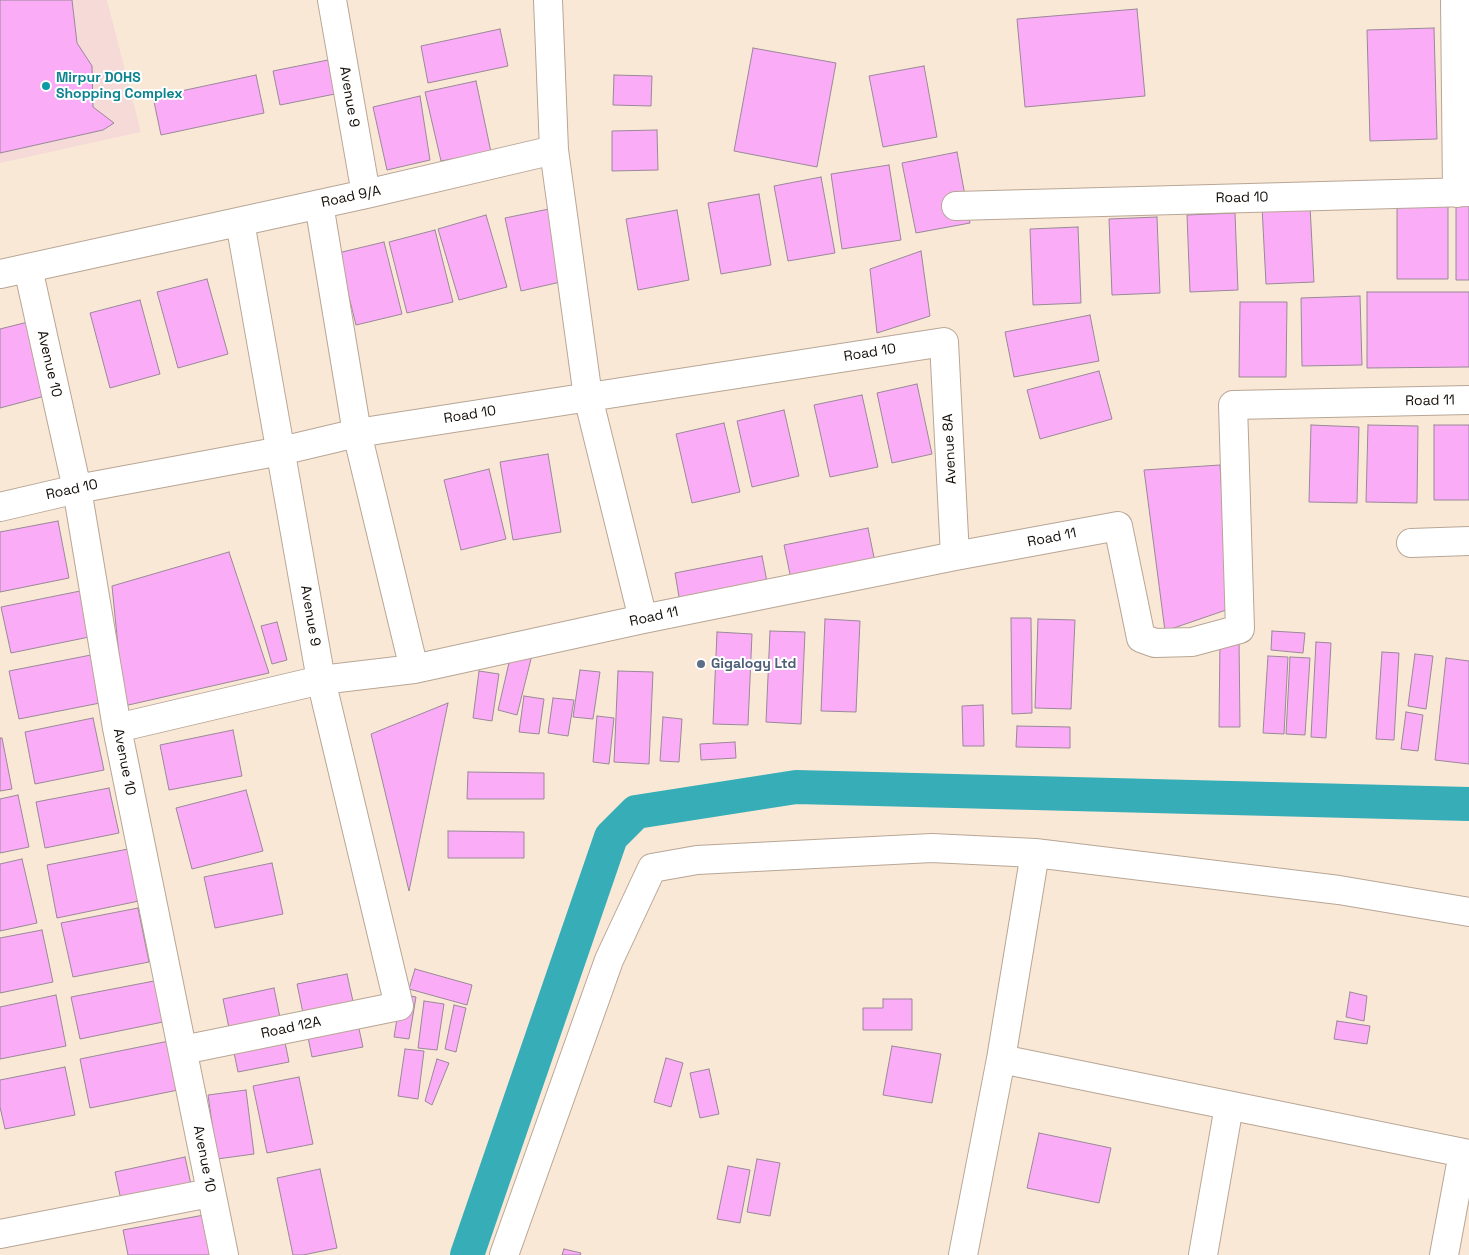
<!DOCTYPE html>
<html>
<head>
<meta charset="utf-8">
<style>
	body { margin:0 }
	canvas { display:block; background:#fae8d6 }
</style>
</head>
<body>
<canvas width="1469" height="1255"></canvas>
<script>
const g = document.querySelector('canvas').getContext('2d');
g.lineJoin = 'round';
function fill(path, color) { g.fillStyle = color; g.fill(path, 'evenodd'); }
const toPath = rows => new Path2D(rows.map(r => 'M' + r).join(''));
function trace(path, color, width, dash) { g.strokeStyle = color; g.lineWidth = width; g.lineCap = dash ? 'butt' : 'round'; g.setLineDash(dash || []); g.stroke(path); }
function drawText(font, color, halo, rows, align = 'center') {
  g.font = font + ' "Space Grotesk",sans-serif'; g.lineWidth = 4; g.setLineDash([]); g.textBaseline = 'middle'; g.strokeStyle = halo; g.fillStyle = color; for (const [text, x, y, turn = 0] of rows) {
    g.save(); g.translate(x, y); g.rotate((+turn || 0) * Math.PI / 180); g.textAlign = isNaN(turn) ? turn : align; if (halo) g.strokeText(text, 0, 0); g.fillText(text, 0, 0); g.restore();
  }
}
fill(toPath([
	[0,0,107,0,141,132,0,163]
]), '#f5dad8');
trace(toPath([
	[467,1255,611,837,636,812,796,787,1469,804]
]), '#36adb7', 34);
const building = toPath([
	[0,0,72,0,77,43,92,66,93,107,114,123,103,130,0,153,0,0],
	[1137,9,1145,96,1025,107,1017,19,1137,9],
	[1434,28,1437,139,1370,141,1367,30,1434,28],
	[500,29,508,66,428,83,421,46,500,29],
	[753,48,836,63,817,167,734,151,753,48],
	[328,60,335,94,280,105,273,71,328,60],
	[924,66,937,137,883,147,869,76,924,66],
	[256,75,264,113,161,135,153,97,256,75],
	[614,75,652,76,651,106,613,105,614,75],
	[476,81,491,152,441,161,425,92,476,81],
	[420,96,430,160,387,170,373,107,420,96],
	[657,130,658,170,612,171,612,131,657,130],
	[957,152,970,223,916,233,902,163,957,152],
	[889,165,901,240,842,249,831,174,889,165],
	[821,177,835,253,788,261,774,186,821,177],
	[759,194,771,265,721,274,708,203,759,194],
	[1448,201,1448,279,1397,279,1397,202,1448,201],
	[1456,203,1469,203,1469,280,1456,280,1456,203],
	[1310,206,1314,282,1266,284,1262,207,1310,206],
	[549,209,565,281,521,291,505,218,549,209],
	[677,210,689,280,638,290,626,219,677,210],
	[1235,213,1238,290,1190,292,1187,215,1235,213],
	[486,215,507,287,459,300,438,229,486,215],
	[1157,217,1160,293,1112,295,1109,219,1157,217],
	[1078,227,1081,303,1033,305,1030,229,1078,227],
	[435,230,453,302,407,313,389,242,435,230],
	[384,242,402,314,356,325,338,253,384,242],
	[921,251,930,316,877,333,870,269,921,251],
	[207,279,228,354,178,368,157,292,207,279],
	[1367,292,1469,292,1469,367,1367,368,1367,292],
	[1360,296,1362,365,1302,366,1301,298,1360,296],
	[140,300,160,374,110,388,90,313,140,300],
	[1240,302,1287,302,1286,377,1239,377,1240,302],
	[1090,315,1099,361,1014,377,1005,332,1090,315],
	[28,322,45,396,0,408,0,329,28,322],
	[1099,371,1112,419,1040,439,1027,390,1099,371],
	[917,384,932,454,892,463,877,393,917,384],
	[862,395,878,467,830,477,814,405,862,395],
	[784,410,799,476,752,487,737,421,784,410],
	[724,423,740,492,692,503,676,434,724,423],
	[1311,425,1359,427,1357,503,1309,502,1311,425],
	[1368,425,1418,426,1417,503,1366,502,1368,425],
	[1434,425,1469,425,1469,500,1434,500,1434,425],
	[548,454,561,532,513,540,500,462,548,454],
	[1220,465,1229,609,1165,631,1144,470,1220,465],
	[489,469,506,539,461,550,444,480,489,469],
	[58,521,69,578,0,592,0,532,58,521],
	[868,528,876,567,792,584,784,545,868,528],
	[229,552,269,673,124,706,112,586,229,552],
	[762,556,769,592,681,609,675,573,762,556],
	[85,590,94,636,11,653,1,607,85,590],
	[1011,618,1031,618,1032,713,1012,714,1011,618],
	[825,619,860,621,856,712,821,711,825,619],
	[1038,619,1075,620,1071,709,1035,708,1038,619],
	[277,622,287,660,272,664,261,626,277,622],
	[770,631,805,632,801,724,766,722,770,631],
	[1272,631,1305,633,1303,653,1271,650,1272,631],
	[717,632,752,634,748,725,713,724,717,632],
	[1239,636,1240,727,1219,727,1220,639,1239,636],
	[1316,642,1331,643,1326,738,1311,737,1316,642],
	[512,650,532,655,517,715,498,710,512,650],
	[1382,652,1399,653,1394,740,1376,739,1382,652],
	[96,654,105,702,19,719,9,671,96,654],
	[1415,654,1433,656,1426,709,1408,706,1415,654],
	[1268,656,1288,657,1284,734,1263,733,1268,656],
	[1290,657,1310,658,1305,735,1286,734,1290,657],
	[1446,658,1469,661,1469,764,1435,760,1446,658],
	[580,670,600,672,593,719,573,717,580,670],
	[479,671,499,674,492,721,473,718,479,671],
	[618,671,653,672,649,764,614,762,618,671],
	[524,696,544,699,539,734,519,732,524,696],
	[553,698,574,700,568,736,548,733,553,698],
	[448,703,409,891,371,734,448,703],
	[983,705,984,746,963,746,962,706,983,705],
	[1406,712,1423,715,1418,751,1401,749,1406,712],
	[597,716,614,718,609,764,593,762,597,716],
	[663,717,682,719,679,762,660,761,663,717],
	[93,718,104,770,35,784,25,732,93,718],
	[1017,726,1070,727,1070,748,1016,747,1017,726],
	[233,730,242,776,169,790,160,745,233,730],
	[0,738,2,738,12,789,0,791,0,738],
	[735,742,736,758,701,760,700,744,735,742],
	[468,772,544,773,544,799,467,799,468,772],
	[109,788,119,833,45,848,36,802,109,788],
	[246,790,263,851,192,869,176,808,246,790],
	[18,795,29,847,0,853,0,799,18,795],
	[448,831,524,832,524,858,448,858,448,831],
	[128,849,139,901,57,918,47,865,128,849],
	[22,859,37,923,0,931,0,864,22,859],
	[272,863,283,914,215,928,204,877,272,863],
	[138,908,149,962,73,977,61,923,138,908],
	[42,930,53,982,0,993,0,938,42,930],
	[415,969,472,985,467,1005,409,989,415,969],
	[347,974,363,1047,312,1057,297,984,347,974],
	[154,981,163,1022,80,1039,71,997,154,981],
	[274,988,289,1062,238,1072,223,999,274,988],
	[1350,992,1367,996,1364,1021,1346,1017,1350,992],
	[401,994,416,997,409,1039,394,1037,401,994],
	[56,995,66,1046,0,1059,0,1007,56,995],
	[883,999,912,999,912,1030,863,1030,863,1008,883,1008,883,999],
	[424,1001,444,1004,437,1050,418,1048,424,1001],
	[454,1005,466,1008,456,1052,445,1049,454,1005],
	[1337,1021,1370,1026,1367,1044,1334,1039,1337,1021],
	[169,1041,178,1090,90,1108,80,1059,169,1041],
	[892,1046,941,1054,932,1103,883,1095,892,1046],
	[405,1049,424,1051,418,1099,398,1096,405,1049],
	[666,1058,683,1063,671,1107,654,1102,666,1058],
	[437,1059,449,1063,432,1105,425,1101,437,1059],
	[65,1067,75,1115,5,1129,0,1107,0,1080,65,1067],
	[709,1069,719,1114,700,1118,690,1073,709,1069],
	[299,1077,313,1144,267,1153,253,1086,299,1077],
	[246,1090,254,1154,217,1159,208,1095,246,1090],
	[1039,1133,1111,1148,1099,1203,1027,1188,1039,1133],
	[185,1157,194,1198,124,1214,115,1172,185,1157],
	[757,1159,780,1163,770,1216,747,1212,757,1159],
	[728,1166,750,1170,740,1223,717,1219,728,1166],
	[320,1169,337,1248,303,1255,293,1255,277,1178,320,1169],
	[204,1215,211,1255,128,1255,123,1230,204,1215],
	[564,1249,581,1253,580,1255,562,1255,564,1249]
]);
fill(building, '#faadf6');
trace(building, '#998898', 1);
const minor = toPath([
	[332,0,366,194],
	[1455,0,1457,193],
	[554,150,588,397,643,619],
	[319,204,357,433,414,669],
	[956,206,1469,192],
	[28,268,77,489,117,728,224,1255],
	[0,274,366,194,554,150,548,0],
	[0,507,77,489,281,451,357,433,944,342,955,556],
	[1411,543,1469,541],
	[117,728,321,680,414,669,643,619,955,556,1118,526,1141,638,1155,643,1192,642,1240,629,1233,405,1469,400],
	[183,1050,399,1006,321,680,240,222],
	[1001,1059,1035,853],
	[0,1234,210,1193],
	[504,1255,609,960,652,868,697,860,932,848,1035,853,1339,890,1469,912],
	[963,1255,1001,1059,1469,1154],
	[1203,1255,1229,1106],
	[1444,1255,1463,1153]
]);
trace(minor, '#b8a696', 30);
trace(minor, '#fff', 28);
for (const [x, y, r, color] of [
	[46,86,5,"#0f9aa8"],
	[701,664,5,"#5c6f8a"]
]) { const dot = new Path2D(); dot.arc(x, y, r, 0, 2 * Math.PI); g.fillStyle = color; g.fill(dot); trace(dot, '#fff', 2); }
drawText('bold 14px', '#0d838f', '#fff', [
	["Mirpur DOHS",56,78],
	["Shopping Complex",56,94]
], 'left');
drawText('14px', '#120c07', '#fff', [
	["Avenue 9",349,97,80],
	["Road 9/A",351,197,-12],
	["Road 10",1242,198,-1],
	["Road 10",870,353,-9],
	["Avenue 10",49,364,77],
	["Road 11",1430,401,-1],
	["Road 10",470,415,-9],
	["Avenue 8A",950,449,-93],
	["Road 10",72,490,-12],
	["Road 11",1052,538,-11],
	["Avenue 9",310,616,80],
	["Road 11",654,617,-12],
	["Avenue 10",124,762,79],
	["Road 12A",291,1028,-12],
	["Avenue 10",204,1159,79]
]);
drawText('bold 14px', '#4e5e75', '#fff', [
	["Gigalogy Ltd",711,664]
], 'left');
</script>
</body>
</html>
